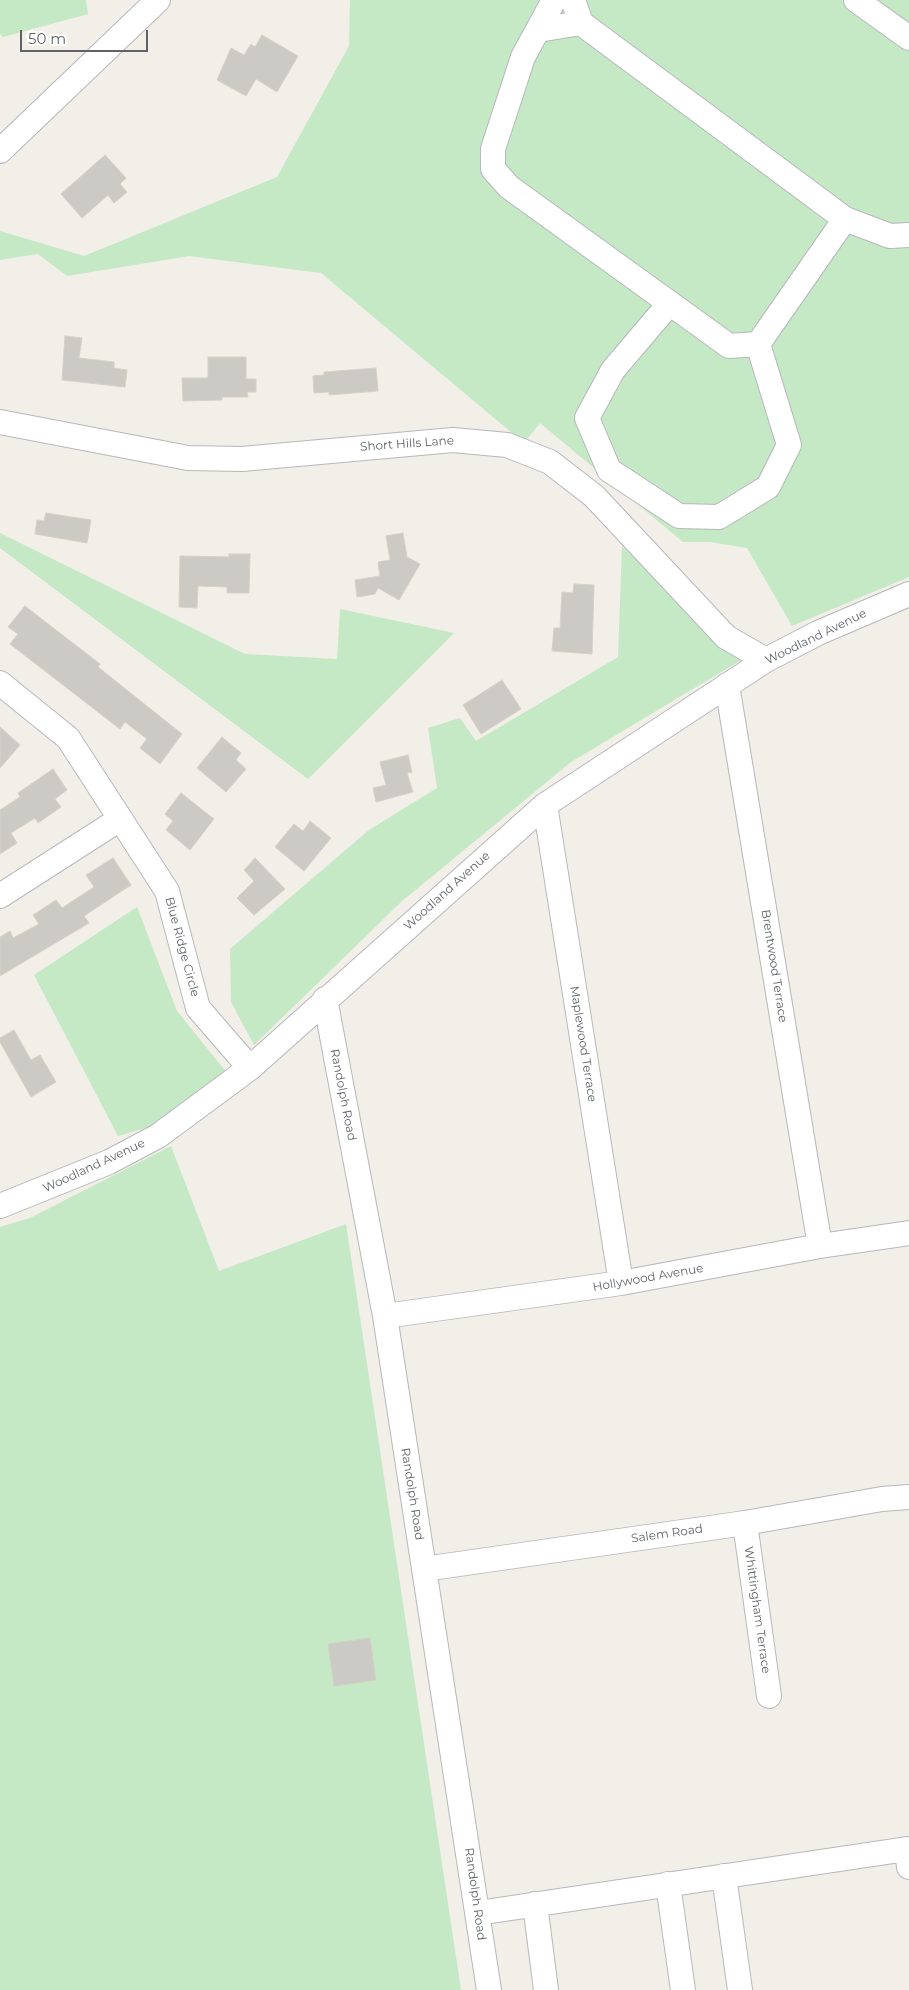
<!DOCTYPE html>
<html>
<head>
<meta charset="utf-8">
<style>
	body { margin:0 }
	#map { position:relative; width:909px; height:1990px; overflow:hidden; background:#f1efe8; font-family:Montserrat,sans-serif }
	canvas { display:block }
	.scale { position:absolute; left:20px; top:30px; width:128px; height:22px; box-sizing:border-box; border:2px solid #5f6368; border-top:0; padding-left:6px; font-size:15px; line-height:18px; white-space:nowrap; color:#5f6368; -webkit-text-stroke:4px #fff; paint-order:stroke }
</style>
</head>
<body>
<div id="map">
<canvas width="909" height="1990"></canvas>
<div class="scale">50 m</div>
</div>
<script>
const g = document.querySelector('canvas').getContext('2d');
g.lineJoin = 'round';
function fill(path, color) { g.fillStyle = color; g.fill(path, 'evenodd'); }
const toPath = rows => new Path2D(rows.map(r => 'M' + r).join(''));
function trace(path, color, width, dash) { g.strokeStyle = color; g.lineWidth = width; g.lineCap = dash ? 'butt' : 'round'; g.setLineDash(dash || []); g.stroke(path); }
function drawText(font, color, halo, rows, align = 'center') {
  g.font = font + ' Montserrat,sans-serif'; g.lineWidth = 5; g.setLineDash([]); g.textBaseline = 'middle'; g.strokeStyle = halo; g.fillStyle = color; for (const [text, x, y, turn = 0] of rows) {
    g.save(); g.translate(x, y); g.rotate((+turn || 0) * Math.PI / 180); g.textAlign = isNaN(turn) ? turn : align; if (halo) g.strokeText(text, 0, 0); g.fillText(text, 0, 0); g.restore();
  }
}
fill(toPath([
	[0,0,86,0,88,14,3,37,0,34],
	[350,0,909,0,909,577,792,626,747,548,710,542,683,542,540,423,524,443,321,273,189,256,67,276,38,254,0,260,0,231,84,256,277,177,349,46],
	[0,533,245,654,337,659,340,609,454,633,308,779,0,548],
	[622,546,743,659,571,762,401,902,254,1045,231,1002,230,949,369,830,437,788,428,728,460,718,476,741,618,657],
	[137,907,177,1011,227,1073,152,1126,118,1136,34,975],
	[171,1146,219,1271,346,1224,461,1990,0,1990,0,1227,30,1218]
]), '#c5e8c5');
const building = toPath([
	[262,35,298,56,277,92,256,79,246,96,217,80,231,48,244,55,251,44,255,47,262,35],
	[105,155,126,178,120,184,127,192,114,203,108,195,82,218,61,194,105,155],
	[65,336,82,338,79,358,114,362,114,368,127,370,125,387,62,380,65,336],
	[208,357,246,357,246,379,256,379,256,392,247,392,248,397,222,397,222,400,183,401,182,378,208,378,208,357],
	[376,368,378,391,329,395,329,392,314,393,313,376,324,375,324,372,376,368],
	[46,513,91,520,87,543,35,534,37,520,44,521,46,513],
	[403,533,407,557,420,564,399,600,378,588,375,594,357,597,355,580,380,576,378,562,390,560,386,536,403,533],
	[229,554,250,554,249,593,227,593,227,587,198,586,197,608,179,607,180,556,229,557,229,554],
	[574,584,594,585,592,654,552,651,554,628,560,628,562,592,573,593,574,584],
	[25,606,100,664,98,667,182,734,160,764,140,748,147,739,125,722,120,729,10,644,18,634,8,627,25,606],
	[502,680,521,709,481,734,463,705,502,680],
	[0,727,20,745,0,768,0,727],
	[222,737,241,753,236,760,246,769,226,792,197,768,222,737],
	[408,755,412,772,407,773,413,792,376,802,373,788,386,785,380,762,408,755],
	[53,769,67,790,55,799,61,807,38,823,35,818,11,833,17,843,0,854,0,810,20,797,18,793,53,769],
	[181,793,214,819,190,850,166,830,173,821,165,814,181,793],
	[310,821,331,838,304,871,275,847,294,824,303,831,310,821],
	[113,858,131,885,84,916,89,923,0,976,0,937,10,931,13,938,39,924,33,915,56,900,62,908,94,887,86,875,113,858],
	[255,858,285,889,254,915,237,898,254,881,244,870,255,858],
	[14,1030,31,1060,40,1055,56,1082,31,1097,0,1042,0,1038,14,1030],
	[370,1638,376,1680,334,1686,328,1644,370,1638]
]);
fill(building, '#cccac5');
trace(building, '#d6d1c6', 1);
const minor = toPath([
	[554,0,523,57,493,149,493,169,509,187,729,346,758,344,845,219],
	[573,0,581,23,845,219,890,236,909,235],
	[856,0,909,38],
	[538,30,581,23],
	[0,151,158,0],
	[670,303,613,370,587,418,609,470,679,516,719,517,768,487,789,445,758,344],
	[0,422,188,458,242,459,453,440,507,445,550,462,594,496,726,637,766,660],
	[0,683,68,738,167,891,198,1008,250,1068],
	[727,685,820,1246],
	[545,805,621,1283],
	[0,896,120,819],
	[325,999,385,1316,489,1990],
	[0,1206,109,1162,158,1136,250,1068,545,805,766,660,818,633,909,594],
	[385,1316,621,1283,820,1246,909,1233],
	[745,1523,769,1696],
	[424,1569,745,1523,882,1499,909,1497],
	[724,1876,740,1990],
	[668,1884,683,1990],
	[535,1904,546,1990],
	[478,1913,907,1849,909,1867]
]);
trace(minor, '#b5b8bc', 26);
trace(minor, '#fff', 24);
drawText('12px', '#5f6368', '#fff', [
	["Short Hills Lane",407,444,-4],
	["Woodland Avenue",816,637,-26],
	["Woodland Avenue",447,891,-42],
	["Blue Ridge Circle",182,947,75],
	["Brentwood Terrace",774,966,81],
	["Maplewood Terrace",583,1044,81],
	["Randolph Road",343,1095,79],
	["Woodland Avenue",94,1166,-25],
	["Hollywood Avenue",648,1278,-10],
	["Randolph Road",412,1494,81],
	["Salem Road",667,1534,-8],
	["Whittingham Terrace",757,1610,82],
	["Randolph Road",475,1894,82]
]);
</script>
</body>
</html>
